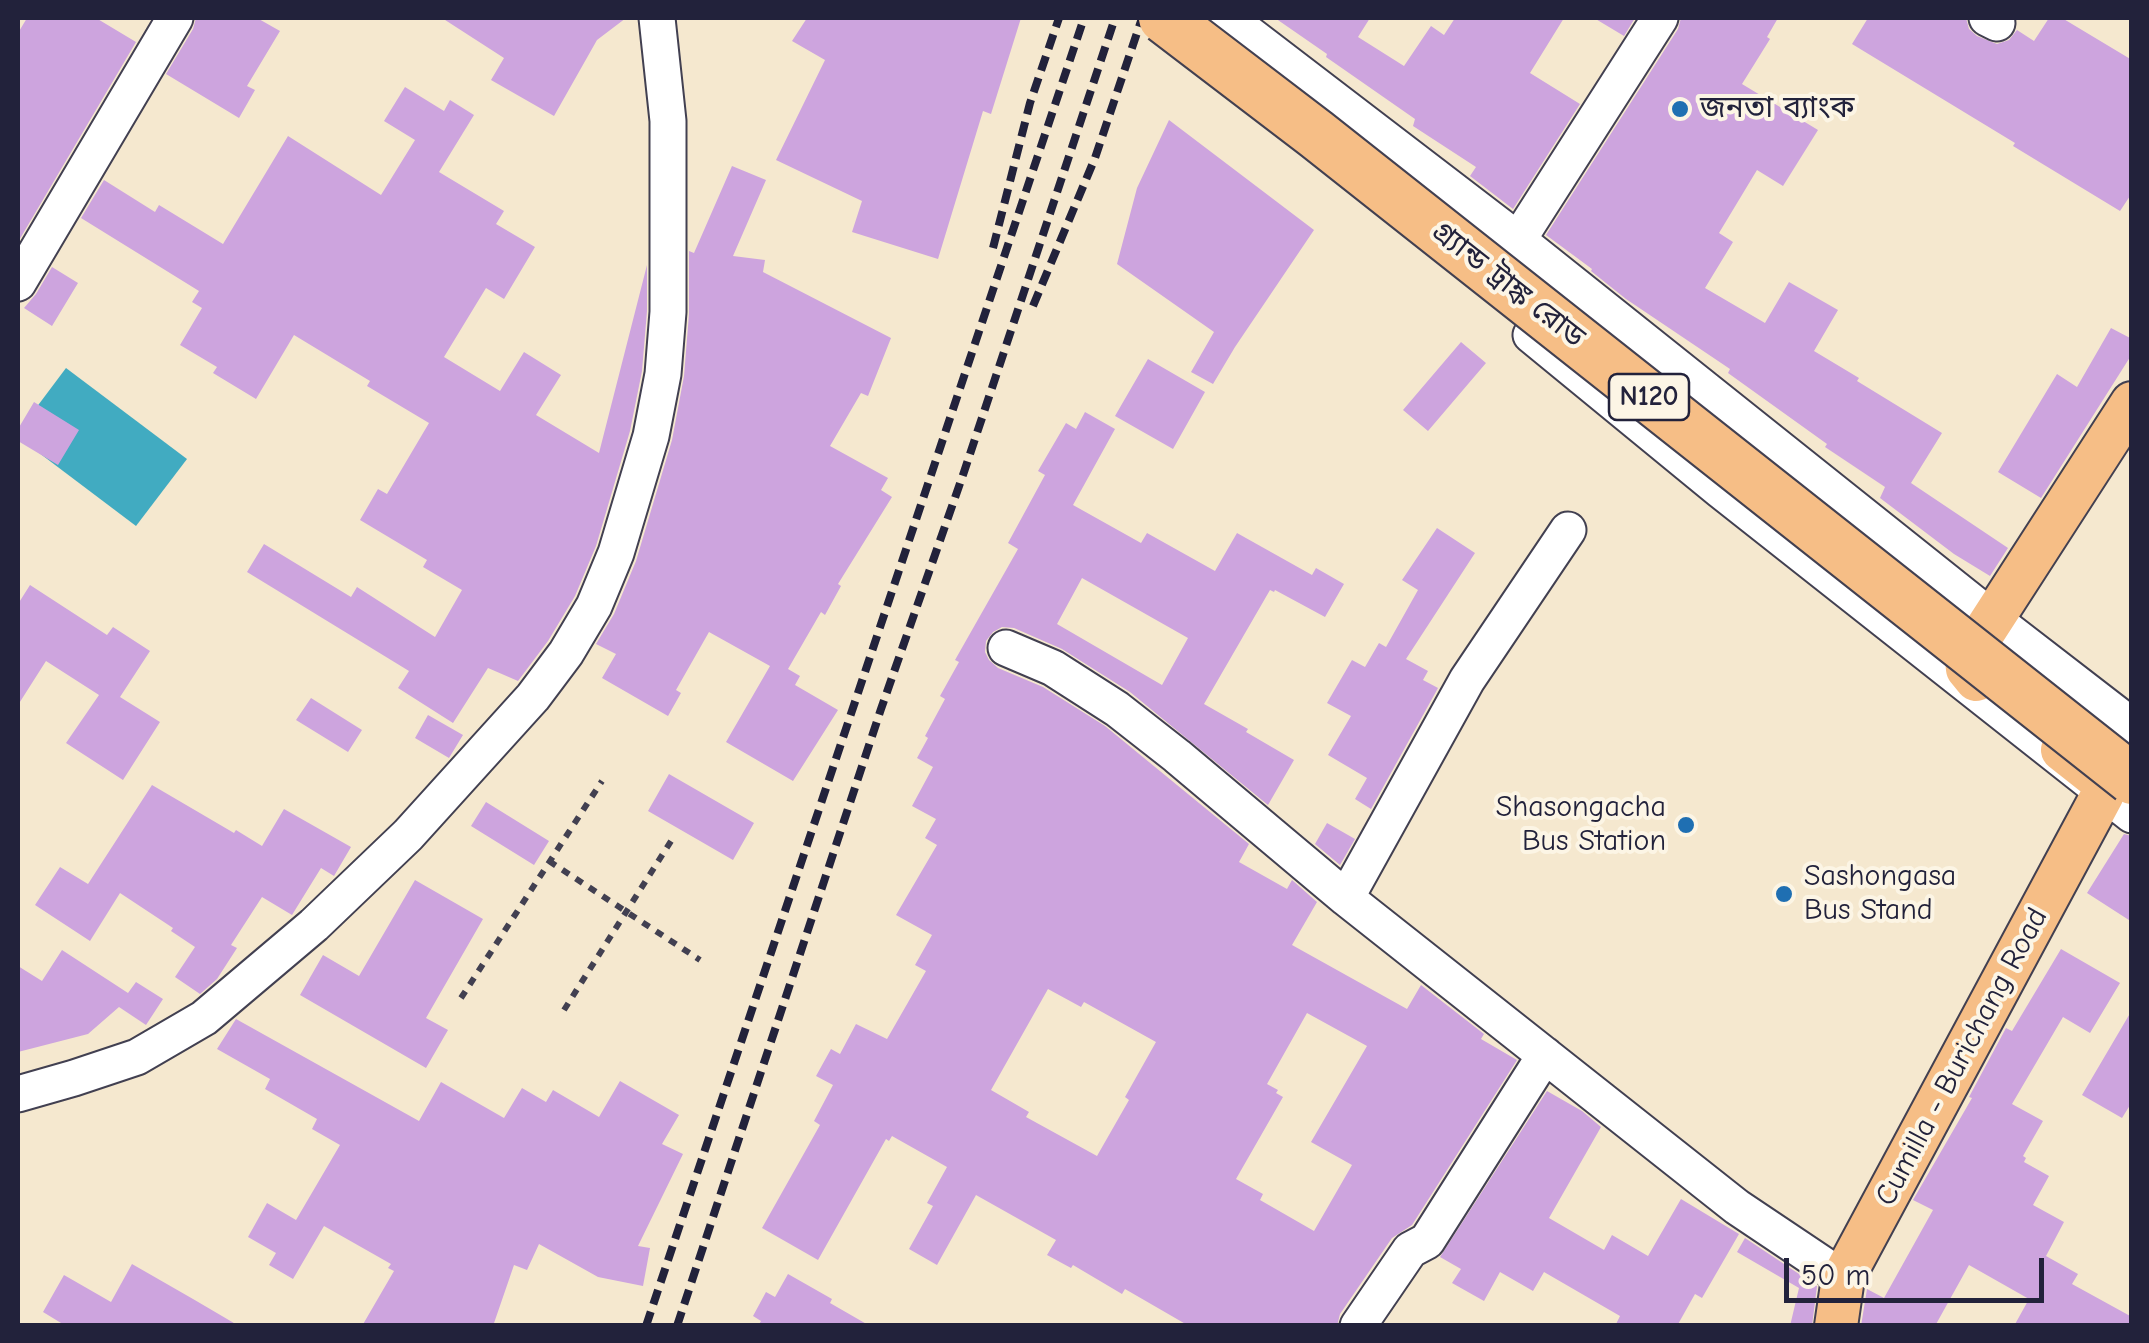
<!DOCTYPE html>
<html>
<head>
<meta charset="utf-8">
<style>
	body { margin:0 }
	#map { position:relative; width:2149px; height:1343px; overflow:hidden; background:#f5e8cf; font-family:"Comic Neue",sans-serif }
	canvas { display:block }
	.frame { position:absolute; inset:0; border:20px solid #22223b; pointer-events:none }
	.scale { position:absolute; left:1784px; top:1258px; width:260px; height:45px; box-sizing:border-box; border:5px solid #22223b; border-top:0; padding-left:12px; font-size:30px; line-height:35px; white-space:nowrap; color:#22223b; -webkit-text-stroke:8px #fcf5e5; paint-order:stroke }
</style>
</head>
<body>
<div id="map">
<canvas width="2149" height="1343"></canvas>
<div class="frame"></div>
<div class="scale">50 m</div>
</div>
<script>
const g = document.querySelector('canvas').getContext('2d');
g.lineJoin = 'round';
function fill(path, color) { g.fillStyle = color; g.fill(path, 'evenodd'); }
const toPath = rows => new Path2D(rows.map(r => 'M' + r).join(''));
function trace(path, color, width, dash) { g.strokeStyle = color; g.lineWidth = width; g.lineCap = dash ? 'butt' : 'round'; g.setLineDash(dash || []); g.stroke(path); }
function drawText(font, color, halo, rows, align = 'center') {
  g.font = font + ' "Comic Neue","Noto Sans Bengali",sans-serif'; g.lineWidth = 8; g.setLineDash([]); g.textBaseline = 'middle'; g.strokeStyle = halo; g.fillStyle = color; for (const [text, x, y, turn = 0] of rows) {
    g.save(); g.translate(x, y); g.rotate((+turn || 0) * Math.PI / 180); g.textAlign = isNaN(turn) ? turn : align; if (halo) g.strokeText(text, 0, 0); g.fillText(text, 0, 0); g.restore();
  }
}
fill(toPath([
	[66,368,187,459,136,526,18,437,18,432]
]), '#41abc1');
fill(toPath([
	[27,18,96,18,136,42,18,242,18,33],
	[196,18,257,18,280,31,247,86,255,90,239,118,166,74,193,29],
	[442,18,626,18,597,40,554,116,491,80,504,58],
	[807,18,1021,18,991,114,983,111,938,259,852,232,862,201,776,160,825,60,792,41],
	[1275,18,1370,18,1358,37,1404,66,1431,26,1444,35,1455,18,1564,18,1530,73,1580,104,1513,209,1470,176,1476,167,1413,126,1415,119,1326,57,1327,54],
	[1594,18,1635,18,1624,36],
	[1681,18,1778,18,1767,37,1770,39,1742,84,1818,130,1783,186,1757,170,1719,233,1733,242,1705,288,1765,323,1789,282,1838,310,1814,351,1859,378,1857,381,1942,433,1911,483,2008,548,1990,576,1954,554,1880,498,1885,487,1825,447,1827,444,1728,373,1730,369,1626,299,1591,271,1592,269,1546,235,1678,29],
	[1868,18,1966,18,1969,29,1977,36,1997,44,2009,40,2017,30,2034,41,2049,18,2062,18,2132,60,2132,193,2120,211,2013,146,2015,143,1852,44],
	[405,87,444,111,450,100,474,115,439,172,504,211,496,224,535,247,504,299,486,288,444,357,500,391,524,352,561,375,536,415,599,453,647,265,647,311,642,371,630,431,596,546,575,596,548,641,518,681,488,668,453,723,398,688,409,671,247,572,264,544,351,597,357,587,435,637,462,590,423,567,427,560,360,520,378,489,387,494,429,423,367,386,370,381,294,335,256,399,213,373,217,367,180,345,202,308,192,302,199,291,81,218,104,180,155,212,159,205,223,244,288,136,381,195,415,140,384,121],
	[1169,120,1314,230,1235,347,1213,384,1191,372,1214,332,1117,264,1137,188],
	[732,166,766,180,733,256,765,260,763,272,891,338,868,396,861,393,830,446,888,478,881,490,892,497,838,584,841,586,825,615,821,612,788,669,800,676,795,685,838,710,793,781,726,742,770,666,709,632,676,690,681,693,668,716,602,678,616,654,596,644,614,614,636,561,672,440,684,376,689,314,689,251,694,253],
	[52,267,78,283,52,326,24,308,36,294],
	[2111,328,2132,339,2132,354,2041,498,1998,472,2057,374,2077,387],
	[1461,342,1486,363,1428,431,1403,410],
	[1148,359,1205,392,1173,449,1115,416],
	[34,402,79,430,58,465,18,441,18,429],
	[1085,412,1115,429,1073,505,1141,543,1147,533,1215,571,1237,533,1312,575,1316,568,1344,584,1325,617,1275,590,1274,592,1270,590,1204,704,1248,729,1246,732,1294,760,1268,805,1130,692,1062,649,1014,628,1002,627,993,632,986,641,985,652,989,660,998,668,1043,687,1105,726,1249,844,1239,862,1287,889,1292,880,1317,902,1292,945,1407,1009,1421,985,1484,1034,1481,1039,1517,1060,1412,1225,1392,1238,1340,1314,1337,1326,1189,1326,1125,1289,1122,1294,1073,1265,1071,1268,1047,1255,1056,1240,976,1195,937,1265,909,1249,933,1206,927,1203,947,1167,892,1136,889,1141,886,1139,818,1260,762,1228,820,1125,814,1121,833,1085,816,1076,831,1049,840,1054,856,1024,887,1039,926,971,915,965,932,935,896,915,937,845,925,838,936,819,912,806,933,767,917,758,928,738,925,736,945,699,940,696,959,662,955,660,1018,549,1008,543,1045,475,1038,471,1066,423,1076,429],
	[1082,578,1188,638,1162,685,1057,624],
	[1048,989,1081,1007,1084,1002,1156,1042,1125,1097,1129,1100,1097,1156,1026,1117,1029,1112,991,1090],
	[1307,1013,1367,1046,1311,1142,1352,1165,1314,1231,1260,1200,1263,1194,1236,1179,1283,1097,1276,1093,1278,1090,1267,1084],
	[1437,528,1475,553,1406,659,1428,671,1423,680,1438,688,1371,809,1355,799,1367,778,1328,755,1351,716,1327,703,1352,660,1365,667,1379,643,1386,647,1418,590,1402,580],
	[30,585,107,635,113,627,150,651,120,697,160,722,123,780,66,743,99,695,46,661,18,705,18,604],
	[311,698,362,730,348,752,296,720],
	[428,715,463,735,449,758,415,738],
	[669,774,754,823,733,860,648,811],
	[152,785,234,833,236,830,262,846,284,809,351,847,334,876,321,868,292,915,262,897,231,945,237,948,217,979,200,994,175,977,195,947,171,931,173,928,120,893,90,941,35,905,60,867,88,884],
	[486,802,549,841,534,865,471,826],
	[1327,823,1355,839,1340,865,1315,844],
	[2124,834,2132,836,2132,922,2087,893],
	[415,880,483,919,426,1018,448,1030,426,1068,300,995,323,955,359,976],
	[2061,949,2120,983,2090,1033,2063,1017,2012,1104,2043,1121,2023,1156,2026,1158,2024,1162,2049,1176,2033,1205,2064,1222,2046,1256,2078,1274,2072,1284,2132,1317,2132,1326,2014,1326,2029,1299,1969,1265,1935,1326,1861,1326,1867,1289,1884,1298,1933,1210,1913,1200,1972,1098,1969,1097,2006,1028,2012,1031],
	[62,950,128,993,136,982,163,999,146,1025,119,1007,88,1034,18,1052,18,966,42,981],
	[2132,1010,2132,1102,2122,1118,2082,1095],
	[236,1019,419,1121,441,1082,504,1118,522,1088,546,1102,553,1090,599,1117,620,1081,679,1115,662,1144,683,1154,638,1246,650,1248,643,1286,598,1277,539,1244,527,1270,514,1265,493,1326,362,1326,394,1271,388,1268,391,1264,324,1226,293,1279,269,1265,276,1253,248,1237,267,1203,296,1220,340,1145,312,1129,317,1119,265,1089,270,1079,217,1049],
	[1547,1091,1582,1111,1601,1127,1549,1218,1604,1250,1612,1235,1648,1256,1681,1199,1739,1234,1702,1298,1695,1294,1677,1326,1615,1326,1620,1316,1544,1272,1533,1291,1500,1272,1484,1301,1452,1283,1461,1269,1440,1257],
	[1745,1238,1817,1286,1812,1326,1790,1326,1799,1288,1737,1252],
	[132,1264,193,1299,239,1326,66,1326,43,1312,64,1275,111,1302],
	[788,1274,832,1299,830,1303,870,1326,758,1326,761,1321,753,1316,766,1292,775,1297]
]), '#cda4de');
const minor = toPath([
	[1228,18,1518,240,1992,618,2132,726],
	[1987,18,1997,23],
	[1518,240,1660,18],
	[18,283,175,18],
	[1531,335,1720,490,2132,815],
	[1006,648,1053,668,1117,709,1177,756,1346,898,1737,1207,1843,1278],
	[1346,898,1467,680,1568,530],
	[18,1094,74,1078,137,1057,204,1018,314,925,408,835,533,697,566,653,594,606,616,553,651,436,663,374,668,312,668,121,657,18],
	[1358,1326,1410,1250,1427,1241,1545,1055]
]);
const major = toPath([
	[1976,680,1967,669,1966,660,2132,403],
	[1836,1326,1843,1278,2103,794,2100,780,2062,750]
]);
trace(minor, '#424051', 39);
trace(major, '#424051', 46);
trace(toPath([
	[549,861,700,960],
	[461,998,602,781],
	[564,1010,671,841]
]), '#424051', 6, [8, 8]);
trace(minor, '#fff', 35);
trace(major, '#f6be86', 42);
trace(toPath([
	[993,248,1030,103,1059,18],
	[1033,306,1095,158,1142,18],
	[646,1326,1084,18],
	[677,1326,881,709,964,472,1115,18]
]), '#22223b', 8, [15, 8]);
const highwayBridge = toPath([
	[1164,18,1316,134,2132,779]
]);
trace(highwayBridge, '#424051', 54, []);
trace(highwayBridge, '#f6be86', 50);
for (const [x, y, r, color] of [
	[1680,109,10,"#1f6fb2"],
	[1686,825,10,"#1f6fb2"],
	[1784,894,10,"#1f6fb2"]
]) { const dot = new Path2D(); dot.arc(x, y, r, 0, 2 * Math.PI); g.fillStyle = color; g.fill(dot); trace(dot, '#fcf5e5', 4); }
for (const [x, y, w] of [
	[1649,397,80]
]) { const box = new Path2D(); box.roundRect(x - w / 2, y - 23, w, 46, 8); g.fillStyle = '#fcf5e5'; g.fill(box); trace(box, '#22223b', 2.5); }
drawText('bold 28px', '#22223b', null, [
	["N120",1649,397]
]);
drawText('30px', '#22223b', '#fcf5e5', [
	["জনতা ব্যাংক",1700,109],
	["Shasongacha",1666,808,"right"],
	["Bus Station",1666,842,"right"],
	["Sashongasa",1804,877],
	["Bus Stand",1804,911]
], 'left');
drawText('30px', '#22223b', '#fcf5e5', [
	["গ্র্যান্ড ট্রাঙ্ক রোড",1508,285,38],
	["Cumilla - Burichang Road",1962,1057,-62]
]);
</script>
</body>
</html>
